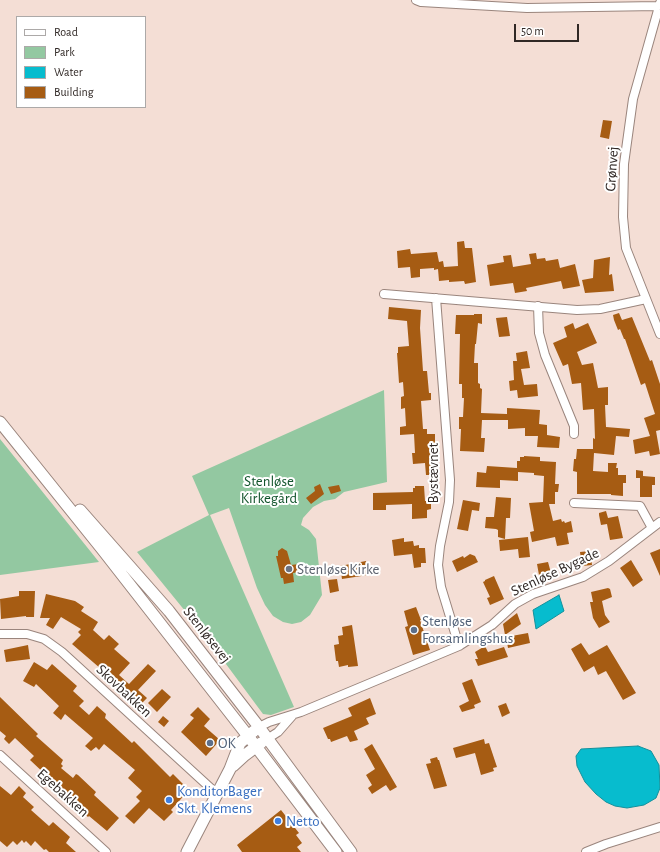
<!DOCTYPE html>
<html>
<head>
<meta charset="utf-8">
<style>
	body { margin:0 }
	#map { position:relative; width:660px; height:852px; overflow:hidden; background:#f4ded5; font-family:"Alegreya Sans",sans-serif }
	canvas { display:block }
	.legend { position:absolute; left:16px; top:16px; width:130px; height:92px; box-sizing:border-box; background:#fff; border:1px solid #aca9a8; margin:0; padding:5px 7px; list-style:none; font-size:12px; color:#302825 }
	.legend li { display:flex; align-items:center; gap:8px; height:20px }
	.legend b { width:20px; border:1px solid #aca9a8 }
	.scale { position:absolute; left:514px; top:24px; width:65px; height:18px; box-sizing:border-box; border:2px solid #302825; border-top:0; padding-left:5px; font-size:12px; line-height:14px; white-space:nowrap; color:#302825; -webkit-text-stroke:3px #fff; paint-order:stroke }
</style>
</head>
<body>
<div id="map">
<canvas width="660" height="852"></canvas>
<ul class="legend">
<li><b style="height:5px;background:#fff"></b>Road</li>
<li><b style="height:11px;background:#93c8a1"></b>Park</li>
<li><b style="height:11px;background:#07bcce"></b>Water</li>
<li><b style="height:11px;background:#a65c13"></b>Building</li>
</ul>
<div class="scale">50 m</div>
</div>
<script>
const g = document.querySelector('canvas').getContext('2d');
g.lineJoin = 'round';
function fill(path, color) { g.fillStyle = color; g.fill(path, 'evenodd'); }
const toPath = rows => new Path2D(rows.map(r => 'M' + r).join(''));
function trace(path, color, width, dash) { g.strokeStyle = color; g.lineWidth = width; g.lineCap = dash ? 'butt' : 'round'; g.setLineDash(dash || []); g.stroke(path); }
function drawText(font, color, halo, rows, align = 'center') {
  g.font = font + ' "Alegreya Sans",sans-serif'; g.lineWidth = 4; g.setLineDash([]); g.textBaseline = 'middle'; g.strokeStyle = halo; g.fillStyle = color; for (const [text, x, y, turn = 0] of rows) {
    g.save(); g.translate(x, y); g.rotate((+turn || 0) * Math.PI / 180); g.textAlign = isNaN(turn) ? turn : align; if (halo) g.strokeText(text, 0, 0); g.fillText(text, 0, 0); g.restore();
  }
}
fill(toPath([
	[384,390,387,482,344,492,335,499,324,501,313,507,303,518,301,525,309,530,316,539,322,595,310,615,301,622,292,624,283,622,273,616,265,605,257,588,229,508,210,515,294,707,271,715,263,714,203,633,137,552,209,515,192,476],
	[0,439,99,562,0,575]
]), '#93c8a1');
const water = toPath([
	[559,595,564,611,536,629,533,610,559,595],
	[638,746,651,751,659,765,660,788,656,798,644,805,627,808,615,806,606,802,596,794,585,782,577,766,576,756,581,749,638,746]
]);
fill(water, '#07bcce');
trace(water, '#13909b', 1);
fill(toPath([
	[603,120,612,121,609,139,600,137],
	[464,241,465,248,472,248,476,282,465,284,464,281,449,282,449,280,439,281,438,269,434,270,434,268,420,269,420,277,411,278,410,267,398,268,397,251,410,249,411,254,437,252,439,262,443,261,444,267,458,266,457,242],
	[536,253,537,259,545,258,546,261,558,259,560,268,575,264,580,286,563,289,561,281,526,288,527,291,515,293,513,283,490,286,487,265,504,262,503,256,511,255,513,267,531,264,529,254],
	[610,257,609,275,612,274,614,291,585,293,582,280,593,278,594,260],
	[389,307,421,310,420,328,423,371,427,371,429,393,431,393,431,400,421,401,423,429,427,429,427,434,435,434,435,445,433,445,435,475,426,475,425,463,413,464,412,453,415,453,414,434,400,435,400,427,406,426,405,408,401,409,401,397,404,396,403,382,399,383,397,353,398,353,398,347,409,346,407,321,388,319],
	[619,313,622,320,632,317,650,361,652,360,660,384,660,430,656,431,660,454,650,456,649,451,635,454,633,440,650,436,644,418,655,414,645,383,641,385,625,339,624,339,620,329,618,330,614,320,613,315],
	[474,314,482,314,482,324,478,323,476,344,475,344,474,363,478,363,478,383,480,384,480,388,482,389,481,413,507,414,507,408,540,410,539,424,547,425,547,435,560,437,559,448,537,447,538,436,525,436,525,428,508,429,508,420,482,420,481,438,485,438,484,452,460,451,461,429,459,429,459,417,463,417,464,398,462,398,462,384,459,384,460,334,455,334,456,315,474,315],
	[507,317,510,336,499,337,496,318],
	[573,323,575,329,588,323,597,343,577,352,582,365,593,363,598,388,608,387,608,405,605,405,606,427,630,429,629,437,616,436,614,455,594,453,593,471,608,472,608,463,617,463,616,468,618,468,618,475,626,475,626,483,623,483,623,496,611,495,611,494,577,494,577,472,573,471,574,459,576,459,577,449,593,449,593,438,595,439,594,409,583,410,581,383,572,384,568,364,563,366,553,343,567,337,564,327],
	[527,351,530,368,521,369,524,385,537,384,538,396,518,398,517,390,510,391,509,381,514,380,513,361,517,361,516,353],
	[524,456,540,457,540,461,556,462,555,484,559,484,558,492,555,492,555,504,549,504,553,521,561,519,562,522,564,521,565,523,571,521,573,532,567,533,569,544,557,546,555,537,532,542,530,532,534,531,529,503,543,502,544,476,534,475,534,473,518,472,518,481,500,480,500,488,476,487,477,472,486,473,487,466,517,468,517,461,520,461,520,457,524,457],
	[636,470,643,471,643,476,655,477,655,485,652,485,652,497,640,497,640,478,636,478],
	[320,484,324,494,311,504,306,498,315,491,314,487],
	[339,485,341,491,331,494,328,487],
	[415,486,424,486,425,501,431,501,431,509,427,510,427,518,412,519,412,504,386,505,386,510,373,510,373,493,413,492,413,488,415,488],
	[496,497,511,498,510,518,506,518,505,539,498,537,498,530,496,529,485,528,486,517,494,517],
	[463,500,480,503,479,511,472,510,468,531,457,529],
	[606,511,608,518,618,516,623,538,610,540,607,524,601,525,599,515,599,513],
	[528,537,530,557,519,558,518,549,500,551,499,540],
	[404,538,404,542,413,541,414,546,419,545,419,548,425,548,426,563,421,563,421,567,414,568,412,554,394,556,392,540],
	[282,548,287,551,291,565,299,564,300,572,293,573,294,582,284,584,283,578,281,578,276,556,278,556,278,551],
	[660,549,660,576,650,553],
	[590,551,592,565,582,566,580,552],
	[470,554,475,556,478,562,457,572,452,561,463,556,464,558],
	[631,560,643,580,633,587,620,568],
	[366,561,368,575,342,579,340,566],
	[548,562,551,573,539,575,537,564],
	[494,576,504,599,490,605,487,598,490,597,483,582,485,581,485,580],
	[337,579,339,591,330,593,328,580],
	[608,588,610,589,612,597,602,601,605,615,610,622,599,628,593,618,590,602,593,602,591,592],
	[19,591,35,591,34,617,26,617,26,616,1,619,0,599,19,596],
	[46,594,75,601,84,607,81,611,98,622,93,630,104,640,109,635,119,644,114,649,130,663,119,675,129,684,148,664,156,671,138,690,147,698,142,703,133,696,132,697,121,688,115,681,72,644,81,635,78,632,81,629,61,617,53,629,46,625,50,618,40,618],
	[416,607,421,620,420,620,430,650,413,655,405,627,408,626,404,611],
	[517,613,521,624,505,635,503,624],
	[352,625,358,666,348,667,348,665,339,667,338,661,336,661,334,645,339,644,338,636,343,635,342,627],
	[528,633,530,643,508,648,506,637],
	[581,643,589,655,607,645,636,693,623,700,606,671,598,675,594,666,584,672,571,649],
	[28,645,30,659,6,662,4,650],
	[485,646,488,652,504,647,508,657,478,666,475,659,478,659,475,652],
	[34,662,47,670,52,664,77,686,73,691,84,701,79,706,89,715,97,706,106,714,105,718,132,743,134,741,170,777,173,774,189,790,171,810,173,812,164,821,149,808,134,824,125,816,140,801,136,797,142,791,128,778,135,770,104,744,99,750,96,747,91,751,85,746,93,738,65,714,61,720,53,713,59,706,36,684,34,687,23,681],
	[472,679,481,702,474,705,475,708,462,712,459,706,469,701,462,683],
	[162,689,171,697,157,712,148,703],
	[0,697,38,734,36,736,63,760,61,764,63,766,61,768,73,778,76,774,78,775,96,792,94,795,119,818,107,831,89,816,88,817,79,809,80,808,62,792,63,791,30,760,34,756,15,738,9,744,4,739,6,736,0,731],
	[370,698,376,714,366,718,369,724,354,731,358,740,350,742,347,736,331,742,330,739,328,739,323,728,352,716,348,708],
	[506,703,510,713,502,717,498,706],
	[198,707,210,719,204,726,220,740,206,756,181,732,194,718,190,715],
	[163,716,169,721,164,727,158,722],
	[484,739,485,744,489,743,497,767,493,768,494,771,481,775,475,753,456,758,453,748],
	[372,744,397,787,390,791,386,785,372,794,368,788,372,785,366,775,375,769,364,749],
	[437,757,438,760,439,760,447,786,434,789,426,764,431,763,430,759],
	[0,786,11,795,19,786,26,793,23,797,34,807,31,810,49,826,53,822,70,837,66,843,76,852,49,852,46,849,44,850,35,841,31,846,26,841,24,843,22,840,17,845,13,841,7,847,0,841],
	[281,810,299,833,296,835,302,843,297,847,301,852,242,852,237,845]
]), '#a65c13');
const street = toPath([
	[416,0,421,2,527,8,658,6],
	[660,3,633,99,624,164,623,217,626,248,660,334],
	[384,294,577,310,600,309,646,299],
	[436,298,450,480,449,502,440,546,438,565,441,587,459,646],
	[538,306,539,333,545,355,574,426,574,434],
	[574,503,640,506,652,528],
	[0,634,27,634,44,639,62,652,217,794],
	[259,727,269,722,301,712,459,646,492,625,515,604,533,594,583,577,609,561,660,522],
	[267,739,278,732,292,716],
	[0,755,106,852],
	[586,852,606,844,660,827]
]);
const secondary = toPath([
	[0,422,102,549,248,736,336,852],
	[80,510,169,611,259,727,351,852],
	[233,766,245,755,261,743],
	[187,852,230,769,240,743,254,731]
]);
trace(street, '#9a857d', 10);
trace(secondary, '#9a857d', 13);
trace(street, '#fff', 8);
trace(secondary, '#fff', 11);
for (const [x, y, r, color] of [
	[289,569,4,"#6b7280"],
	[414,630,4,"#5c6f8a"],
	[210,743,4,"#5c6f8a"],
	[169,800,4,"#3f7fe0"],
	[278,821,4,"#3f7fe0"]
]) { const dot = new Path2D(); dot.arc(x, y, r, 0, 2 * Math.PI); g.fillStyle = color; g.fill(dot); trace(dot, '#fff', 1.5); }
drawText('15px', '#302825', '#fff', [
	["Grønvej",612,169,-86],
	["Bystævnet",433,473,-90],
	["Stenløse Bygade",555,572,-25],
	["Stenløsevej",207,635,52],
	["Skovbakken",124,691,43],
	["Egebakken",63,793,42]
]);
drawText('15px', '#12542c', '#fff', [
	["Stenløse",269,481],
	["Kirkegård",269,498]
]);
drawText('15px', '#5b616d', '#fff', [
	["Stenløse Kirke",297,569]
], 'left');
drawText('15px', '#4e5e75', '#fff', [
	["Stenløse",422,621],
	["Forsamlingshus",422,638],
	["OK",218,743]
], 'left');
drawText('15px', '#366cbe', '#fff', [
	["KonditorBager",177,791],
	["Skt. Klemens",177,808],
	["Netto",286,821]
], 'left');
</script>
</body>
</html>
